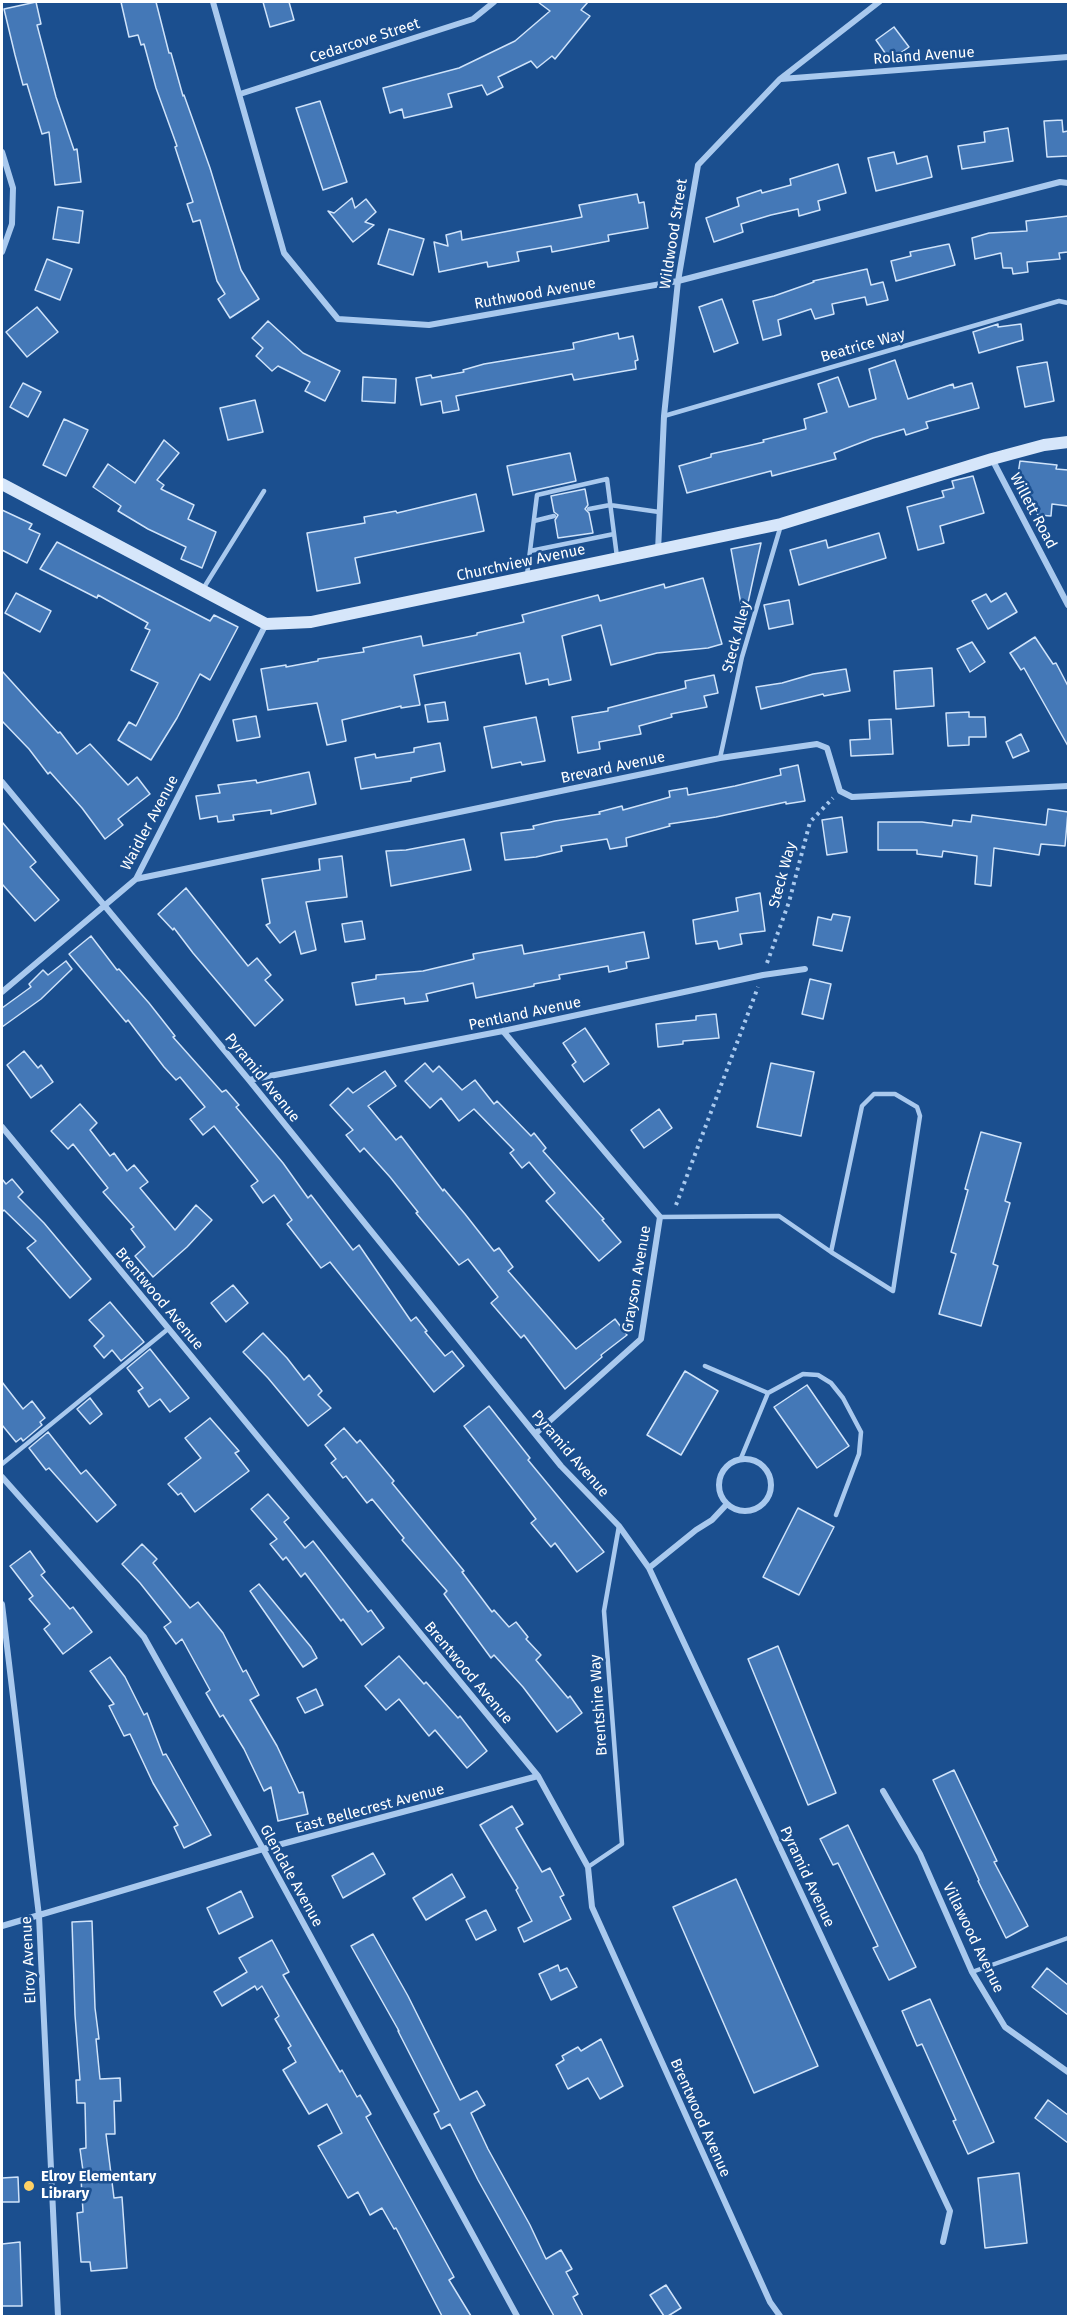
<!DOCTYPE html>
<html>
<head>
<meta charset="utf-8">
<style>
	body { margin:0 }
	#map { position:relative; width:1070px; height:2318px; overflow:hidden; background:#1b4f8f; font-family:"Fira Sans",sans-serif }
	canvas { display:block }
	.frame { position:absolute; inset:0; border:3px solid #fff; pointer-events:none }
</style>
</head>
<body>
<div id="map">
<canvas width="1070" height="2318"></canvas>
<div class="frame"></div>
</div>
<script>
const g = document.querySelector('canvas').getContext('2d');
g.lineJoin = 'round';
function fill(path, color) { g.fillStyle = color; g.fill(path, 'evenodd'); }
const toPath = rows => new Path2D(rows.map(r => 'M' + r).join(''));
function trace(path, color, width, dash) { g.strokeStyle = color; g.lineWidth = width; g.lineCap = dash ? 'butt' : 'round'; g.setLineDash(dash || []); g.stroke(path); }
function drawText(font, color, halo, rows, align = 'center') {
  g.font = font + ' "Fira Sans",sans-serif'; g.lineWidth = 5; g.setLineDash([]); g.textBaseline = 'middle'; g.strokeStyle = halo; g.fillStyle = color; for (const [text, x, y, turn = 0] of rows) {
    g.save(); g.translate(x, y); g.rotate((+turn || 0) * Math.PI / 180); g.textAlign = isNaN(turn) ? turn : align; if (halo) g.strokeText(text, 0, 0); g.fillText(text, 0, 0); g.restore();
  }
}
const building = toPath([
	[36,2,41,24,37,25,56,97,74,150,77,149,81,182,55,185,49,132,42,134,27,84,23,85,15,55,4,9,36,2],
	[121,2,156,2,169,53,171,53,183,96,184,95,210,168,241,270,259,299,230,318,218,299,225,294,217,281,200,220,193,222,187,204,193,202,175,147,177,146,156,88,144,44,141,45,138,35,129,37,121,2],
	[263,2,289,2,294,20,270,27,263,2],
	[538,2,588,2,581,10,590,16,555,59,552,56,537,68,531,61,498,77,503,87,487,95,482,85,448,94,452,107,404,118,402,109,390,113,383,88,459,68,515,41,550,11,538,2],
	[894,27,909,47,890,60,876,40,894,27],
	[320,101,347,182,323,190,296,108,320,101],
	[1062,120,1063,132,1068,131,1068,156,1047,157,1044,121,1062,120],
	[1008,128,1013,161,962,169,958,146,985,142,984,132,1008,128],
	[894,152,897,164,927,156,932,177,876,191,868,158,894,152],
	[838,164,846,193,818,201,820,210,799,216,798,209,771,215,741,224,743,232,714,242,706,218,739,206,737,198,761,190,762,193,791,185,790,179,838,164],
	[637,194,639,203,644,202,648,228,608,235,609,241,552,252,551,246,517,252,519,261,488,267,487,262,439,272,434,242,448,246,446,235,461,231,462,240,582,217,579,205,637,194],
	[352,198,355,208,366,199,376,212,365,222,374,225,353,242,328,211,334,213,352,198],
	[58,207,83,211,79,243,53,239,58,207],
	[1068,216,1068,252,1059,253,1060,259,1027,262,1028,272,1013,274,1012,268,1003,268,1001,253,975,259,972,238,989,233,1027,231,1026,221,1068,216],
	[389,229,424,239,413,275,378,264,389,229],
	[949,244,955,265,896,281,891,261,911,256,910,252,949,244],
	[47,259,72,269,60,300,35,290,47,259],
	[867,269,871,285,883,282,888,300,867,305,865,297,832,304,834,314,815,319,811,309,778,320,781,335,763,340,753,301,774,296,814,282,813,281,867,269],
	[722,299,738,343,714,352,699,307,722,299],
	[37,307,58,332,27,357,6,332,37,307],
	[268,321,303,353,340,371,325,401,305,391,310,382,278,366,272,371,256,356,263,348,252,338,268,321],
	[998,324,998,327,1021,324,1023,340,979,353,973,332,998,324],
	[618,333,619,339,633,336,638,360,635,361,636,369,574,380,572,374,456,396,459,410,443,413,441,401,421,405,416,378,431,375,432,378,464,372,463,370,484,364,574,349,573,343,618,333],
	[895,360,908,399,953,384,954,388,972,383,979,408,926,422,928,428,906,435,904,429,873,438,834,453,836,459,772,476,771,471,687,493,679,466,711,457,711,454,747,446,764,442,763,440,806,429,804,419,827,412,818,384,838,377,849,407,876,399,869,369,895,360],
	[1047,362,1054,401,1025,407,1017,367,1047,362],
	[363,377,396,379,395,403,362,401,363,377],
	[23,383,41,392,28,417,10,407,23,383],
	[255,400,263,432,228,440,220,408,255,400],
	[64,419,88,430,66,476,43,465,64,419],
	[164,440,179,453,157,480,164,485,161,489,194,505,188,519,216,532,202,568,181,559,186,547,148,529,118,511,121,506,93,487,108,464,135,483,164,440],
	[570,453,576,481,513,495,507,466,570,453],
	[1020,461,1057,465,1056,469,1068,470,1068,506,1052,504,1051,516,1038,515,1017,481,1020,461],
	[973,476,984,513,940,526,944,543,918,550,907,507,944,497,942,491,954,488,952,481,973,476],
	[585,489,588,505,585,509,589,513,593,533,558,538,555,520,558,515,554,512,551,496,585,489],
	[476,494,484,531,355,558,360,583,317,591,307,533,365,523,364,517,396,511,397,513,476,494],
	[2,510,32,524,29,529,40,534,27,563,2,550,2,510],
	[879,533,886,558,799,585,790,550,826,540,828,548,879,533],
	[57,542,210,621,214,615,238,627,210,680,200,674,177,718,151,760,118,740,129,722,136,726,158,683,131,670,150,630,145,628,148,623,98,595,97,598,40,569,57,542],
	[761,543,744,621,731,549,761,543],
	[703,578,722,644,708,648,657,653,611,665,601,625,562,636,571,680,549,685,548,679,526,684,520,653,414,675,420,705,401,708,401,706,342,720,346,741,327,745,317,703,268,710,261,669,286,665,286,667,318,661,318,659,364,652,363,648,421,636,423,646,477,635,477,633,524,622,522,615,598,595,600,601,664,584,665,588,703,578],
	[16,593,51,611,40,632,5,613,16,593],
	[1006,593,1017,612,988,629,972,601,986,594,991,602,1006,593],
	[789,600,793,624,769,629,764,605,789,600],
	[1035,637,1053,664,1056,663,1068,686,1068,746,1024,668,1021,670,1010,653,1035,637],
	[972,642,985,662,970,672,957,649,972,642],
	[932,668,934,706,896,709,894,671,932,668],
	[846,669,850,691,824,696,823,694,761,709,756,687,782,683,813,674,846,669],
	[2,671,58,733,60,732,77,754,90,744,128,785,137,777,150,794,118,819,123,825,105,839,82,808,50,772,48,774,29,749,2,721,2,671],
	[714,675,718,693,704,696,707,707,671,714,672,717,639,726,641,734,599,742,600,749,578,753,572,717,608,711,608,708,686,688,685,681,714,675],
	[445,702,448,720,428,722,425,705,445,702],
	[969,712,969,717,985,717,986,737,969,737,969,745,948,746,946,713,969,712],
	[256,716,260,737,237,741,233,720,256,716],
	[536,717,545,761,522,765,521,762,492,768,484,727,536,717],
	[891,719,893,754,851,756,850,740,870,739,869,720,891,719],
	[1021,734,1029,751,1013,758,1006,742,1021,734],
	[440,743,445,771,411,778,411,781,361,789,355,758,375,754,376,758,414,752,414,748,440,743],
	[798,765,805,801,786,804,786,802,716,817,669,824,670,826,626,838,627,846,610,849,607,839,561,846,562,851,536,857,505,860,501,833,534,829,533,826,555,821,600,814,599,812,622,806,623,810,670,797,669,791,687,788,688,795,735,786,781,775,780,769,798,765],
	[309,772,316,804,271,814,271,810,233,815,234,820,218,822,217,816,200,819,196,796,220,793,218,785,256,780,257,783,309,772],
	[1048,809,1068,812,1065,846,1041,844,1039,855,994,848,991,886,975,884,977,856,943,851,942,857,917,854,917,850,878,850,878,822,922,822,952,826,953,820,971,822,972,815,1046,825,1048,809],
	[842,817,847,852,827,855,822,820,842,817],
	[2,822,36,862,30,867,59,900,35,921,2,884,2,822],
	[464,839,471,870,391,886,386,851,406,850,464,839],
	[342,856,347,897,306,902,316,950,301,954,295,931,280,943,266,925,270,923,262,879,320,870,319,859,342,856],
	[186,888,248,966,257,958,271,975,265,980,283,1000,255,1026,193,953,174,928,173,930,158,914,186,888],
	[760,893,765,931,740,934,742,944,719,949,717,941,696,944,693,920,738,911,736,898,760,893],
	[833,914,850,917,842,951,813,945,818,917,831,920,833,914],
	[362,921,365,939,345,942,342,924,362,921],
	[644,932,649,958,626,962,627,968,609,972,608,966,559,975,560,979,534,984,534,986,476,998,473,983,426,994,428,1001,405,1004,404,998,356,1005,352,983,376,979,376,975,423,971,474,959,473,954,522,945,524,954,644,932],
	[91,936,117,970,119,969,149,1003,175,1036,173,1037,222,1092,226,1090,239,1105,236,1107,283,1163,308,1198,311,1195,353,1250,359,1245,411,1321,416,1317,427,1331,425,1332,445,1356,452,1351,464,1366,434,1392,330,1262,321,1268,287,1224,292,1220,274,1195,263,1203,251,1186,258,1181,214,1126,203,1135,190,1119,205,1107,180,1077,176,1080,164,1067,128,1020,126,1022,69,954,91,936],
	[66,961,72,969,41,999,2,1027,2,1008,31,987,29,984,43,970,48,975,66,961],
	[810,979,831,984,823,1019,802,1014,810,979],
	[716,1014,719,1038,683,1041,683,1044,658,1047,656,1024,696,1020,696,1016,716,1014],
	[585,1028,609,1064,584,1082,572,1065,576,1062,563,1043,585,1028],
	[24,1051,38,1068,41,1065,53,1082,31,1098,7,1065,24,1051],
	[425,1063,433,1072,439,1066,462,1090,475,1080,494,1104,497,1101,531,1136,534,1133,546,1148,543,1151,604,1219,602,1220,621,1242,599,1261,546,1201,555,1193,529,1162,522,1168,510,1153,514,1150,474,1109,459,1121,441,1098,430,1108,405,1081,425,1063],
	[771,1063,814,1072,801,1136,757,1127,771,1063],
	[385,1071,396,1086,368,1106,396,1140,401,1136,443,1191,444,1189,465,1214,494,1251,499,1248,513,1267,508,1271,576,1349,615,1319,627,1335,601,1355,602,1357,565,1389,524,1335,521,1338,491,1303,498,1297,468,1259,459,1265,416,1213,418,1212,390,1177,364,1148,360,1152,346,1135,353,1130,330,1105,348,1088,353,1093,385,1071],
	[80,1104,97,1123,90,1130,110,1156,114,1153,127,1171,134,1165,148,1182,140,1188,175,1230,196,1205,212,1220,187,1247,153,1277,135,1256,145,1247,131,1229,134,1227,103,1192,108,1188,73,1144,68,1149,51,1131,80,1104],
	[659,1109,672,1128,644,1148,631,1130,659,1109],
	[981,1132,1021,1143,1005,1201,1010,1203,993,1264,998,1266,981,1326,939,1314,956,1254,951,1252,968,1190,965,1189,981,1132],
	[2,1179,6,1184,12,1179,23,1192,18,1197,44,1223,91,1279,70,1298,27,1248,36,1241,4,1210,2,1212,2,1179],
	[233,1285,248,1303,226,1322,211,1303,233,1285],
	[110,1302,144,1342,121,1361,112,1350,104,1358,94,1346,104,1336,89,1320,110,1302],
	[263,1333,287,1358,304,1380,309,1375,322,1391,318,1395,331,1408,308,1426,268,1378,243,1352,263,1333],
	[150,1349,189,1398,170,1412,160,1399,149,1407,138,1391,143,1388,127,1368,150,1349],
	[685,1371,718,1391,681,1455,647,1435,685,1371],
	[2,1382,23,1409,32,1401,45,1418,40,1422,42,1425,23,1441,21,1438,16,1442,2,1425,2,1382],
	[807,1385,849,1446,817,1468,774,1407,807,1385],
	[90,1398,102,1414,90,1424,77,1409,90,1398],
	[489,1406,530,1458,528,1460,604,1552,577,1572,555,1543,551,1547,531,1523,536,1519,464,1426,489,1406],
	[210,1418,239,1451,235,1453,249,1471,195,1512,181,1493,178,1495,168,1484,201,1458,185,1438,210,1418],
	[344,1428,357,1443,360,1440,394,1481,392,1483,464,1571,462,1572,492,1612,494,1610,509,1627,516,1622,528,1637,526,1639,541,1655,536,1660,568,1698,570,1696,582,1713,557,1732,523,1687,494,1655,491,1658,444,1594,447,1591,402,1540,404,1538,372,1499,367,1503,346,1476,343,1478,331,1463,336,1459,325,1445,344,1428],
	[48,1432,81,1474,86,1470,116,1505,97,1522,49,1468,46,1470,29,1448,48,1432],
	[268,1494,289,1518,284,1522,305,1548,313,1541,368,1612,371,1610,384,1628,362,1645,343,1619,341,1621,305,1573,301,1577,286,1557,283,1560,270,1544,277,1539,251,1509,268,1494],
	[798,1508,834,1527,799,1595,763,1577,798,1508],
	[142,1544,157,1559,153,1563,190,1608,198,1602,223,1633,243,1672,246,1670,259,1695,250,1700,277,1746,299,1793,303,1792,308,1814,278,1821,271,1787,264,1791,244,1749,223,1715,220,1717,206,1693,210,1690,182,1639,176,1644,164,1627,171,1622,140,1583,122,1564,142,1544],
	[30,1551,45,1572,41,1575,70,1609,73,1607,92,1632,63,1654,44,1629,50,1624,29,1599,33,1596,10,1566,30,1551],
	[259,1584,311,1647,317,1658,303,1667,250,1591,259,1584],
	[778,1646,836,1793,808,1805,748,1659,778,1646],
	[399,1656,424,1684,426,1682,458,1718,460,1716,487,1751,467,1768,435,1730,429,1736,399,1699,386,1710,365,1686,399,1656],
	[110,1657,125,1677,144,1715,147,1713,163,1755,166,1754,211,1835,184,1848,174,1827,178,1825,153,1783,130,1734,124,1736,109,1706,114,1704,90,1671,110,1657],
	[316,1689,323,1705,305,1713,297,1698,316,1689],
	[954,1770,997,1861,994,1862,1028,1926,1006,1938,978,1881,979,1880,933,1780,954,1770],
	[512,1806,523,1824,516,1828,542,1872,550,1868,564,1895,560,1897,571,1919,524,1942,518,1928,532,1921,516,1890,518,1888,480,1825,512,1806],
	[848,1825,916,1967,889,1980,873,1948,878,1946,838,1863,833,1865,820,1839,848,1825],
	[373,1853,385,1874,343,1898,332,1876,373,1853],
	[452,1874,465,1897,426,1920,413,1898,452,1874],
	[736,1879,818,2066,754,2093,673,1907,736,1879],
	[241,1891,253,1917,219,1934,207,1908,241,1891],
	[486,1910,496,1930,476,1940,466,1920,486,1910],
	[92,1921,95,2008,99,2039,96,2039,100,2079,120,2078,121,2101,114,2101,115,2134,106,2134,114,2198,122,2197,127,2268,91,2271,90,2262,81,2262,77,2213,83,2212,81,2178,84,2178,80,2149,86,2148,85,2103,77,2103,76,2080,80,2080,75,2015,72,1922,92,1921],
	[373,1934,408,1996,460,2100,477,2091,485,2105,471,2113,488,2149,530,2225,546,2259,561,2250,572,2269,566,2272,578,2294,573,2297,583,2316,554,2316,478,2180,450,2124,441,2129,434,2114,439,2111,398,2031,399,2031,351,1946,373,1934],
	[272,1940,289,1972,283,1975,340,2072,342,2070,357,2097,360,2095,371,2114,366,2117,454,2277,449,2280,471,2316,442,2316,396,2228,394,2229,382,2208,370,2215,358,2192,348,2198,318,2146,342,2133,327,2104,309,2114,283,2070,296,2062,288,2048,291,2046,275,2019,279,2016,262,1986,257,1990,255,1986,222,2006,214,1992,247,1972,239,1958,272,1940],
	[558,1965,560,1971,567,1968,577,1987,551,2000,539,1974,558,1965],
	[1047,1968,1068,1985,1068,2015,1032,1987,1047,1968],
	[930,1999,994,2142,968,2154,953,2121,956,2120,922,2044,917,2046,902,2011,930,1999],
	[601,2039,623,2086,600,2099,588,2078,568,2089,556,2065,564,2060,562,2056,578,2047,581,2051,601,2039],
	[1048,2100,1068,2115,1068,2143,1035,2118,1048,2100],
	[1019,2173,1027,2243,985,2248,978,2178,1019,2173],
	[18,2177,19,2202,2,2202,2,2178,18,2177],
	[20,2242,22,2306,2,2306,2,2244,20,2242],
	[666,2285,681,2308,668,2316,664,2316,650,2295,666,2285]
]);
fill(building, '#4478b7');
trace(building, '#cfe3fa', 1.5);
trace(toPath([
	[767,963,789,902,810,822,833,798],
	[676,1205,758,987]
]), '#a9c9ee', 4, [3, 4.5]);
trace(toPath([
	[664,416,1059,301,1068,303],
	[589,509,610,505,659,512],
	[534,521,554,516],
	[530,551,614,534],
	[527,575,537,495,607,479,617,557],
	[203,589,264,491],
	[720,758,742,657,781,525],
	[660,1217,779,1216,831,1252,893,1291,920,1116,917,1107,895,1094,874,1094,862,1106,831,1252],
	[705,1366,768,1393,741,1458],
	[768,1393,803,1374,818,1375,831,1383,843,1398,861,1432,859,1454,836,1515],
	[2,1464,168,1329],
	[588,1867,622,1844,604,1611,619,1526],
	[972,1972,1068,1938]
]), '#a9c9ee', 4.5);
trace(toPath([
	[213,2,284,253,338,319,429,325,678,281,1060,182,1068,183],
	[781,79,1068,57],
	[240,94,473,19,494,2],
	[2,152,13,188,12,224,2,252],
	[992,459,1068,605],
	[658,551,664,416,678,281,698,165,780,79,879,2],
	[2,782,249,1080,561,1466,619,1526,649,1568,950,2211,943,2242],
	[136,879,720,758,817,744,827,748,840,791,852,797,1068,786],
	[2,992,136,879,266,624],
	[503,1031,660,1217,641,1339,535,1434],
	[249,1080,503,1031,763,975,805,969],
	[2,1127,538,1776,588,1867,592,1907,770,2302,780,2316],
	'719 1485a26 26 0 1 1 52 0a26 26 0 1 1-52 0Z',
	[2,1477,144,1637,263,1849,517,2316],
	[649,1568,696,1530,712,1520,727,1504],
	[2,1604,39,1916,58,2316],
	[883,1791,920,1854,972,1972,1005,2027,1068,2072],
	[2,1926,263,1849,538,1776]
]), '#a9c9ee', 6);
trace(toPath([
	[2,484,266,624,311,622,781,524,992,459,1044,445,1068,442]
]), '#d6e6fa', 12);
for (const [x, y, r, color] of [
	[29,2186,6,"#ffd166"]
]) { const dot = new Path2D(); dot.arc(x, y, r, 0, 2 * Math.PI); g.fillStyle = color; g.fill(dot); trace(dot, '#1b4f8f', 2); }
drawText('15px', '#fff', '#1b4f8f', [
	["Cedarcove Street",365,41,-18],
	["Roland Avenue",924,56,-4],
	["Wildwood Street",674,234,-81],
	["Ruthwood Avenue",535,294,-10],
	["Beatrice Way",863,346,-16],
	["Willett Road",1033,511,62],
	["Churchview Avenue",521,563,-12],
	["Steck Alley",737,637,-75],
	["Brevard Avenue",613,768,-12],
	["Waidler Avenue",150,823,-62],
	["Steck Way",783,875,-75],
	["Pentland Avenue",525,1014,-12],
	["Pyramid Avenue",262,1078,51],
	["Grayson Avenue",637,1279,-80],
	["Brentwood Avenue",159,1299,50],
	["Pyramid Avenue",570,1454,49],
	["Brentwood Avenue",468,1673,50],
	["Brentshire Way",599,1705,-94],
	["East Bellecrest Avenue",370,1809,-15],
	["Glendale Avenue",291,1876,61],
	["Pyramid Avenue",807,1877,65],
	["Villawood Avenue",973,1938,64],
	["Elroy Avenue",29,1960,-93],
	["Brentwood Avenue",700,2118,66]
]);
drawText('bold 15px', '#fff', '#1b4f8f', [
	["Elroy Elementary",41,2177],
	["Library",41,2194]
], 'left');
</script>
</body>
</html>
